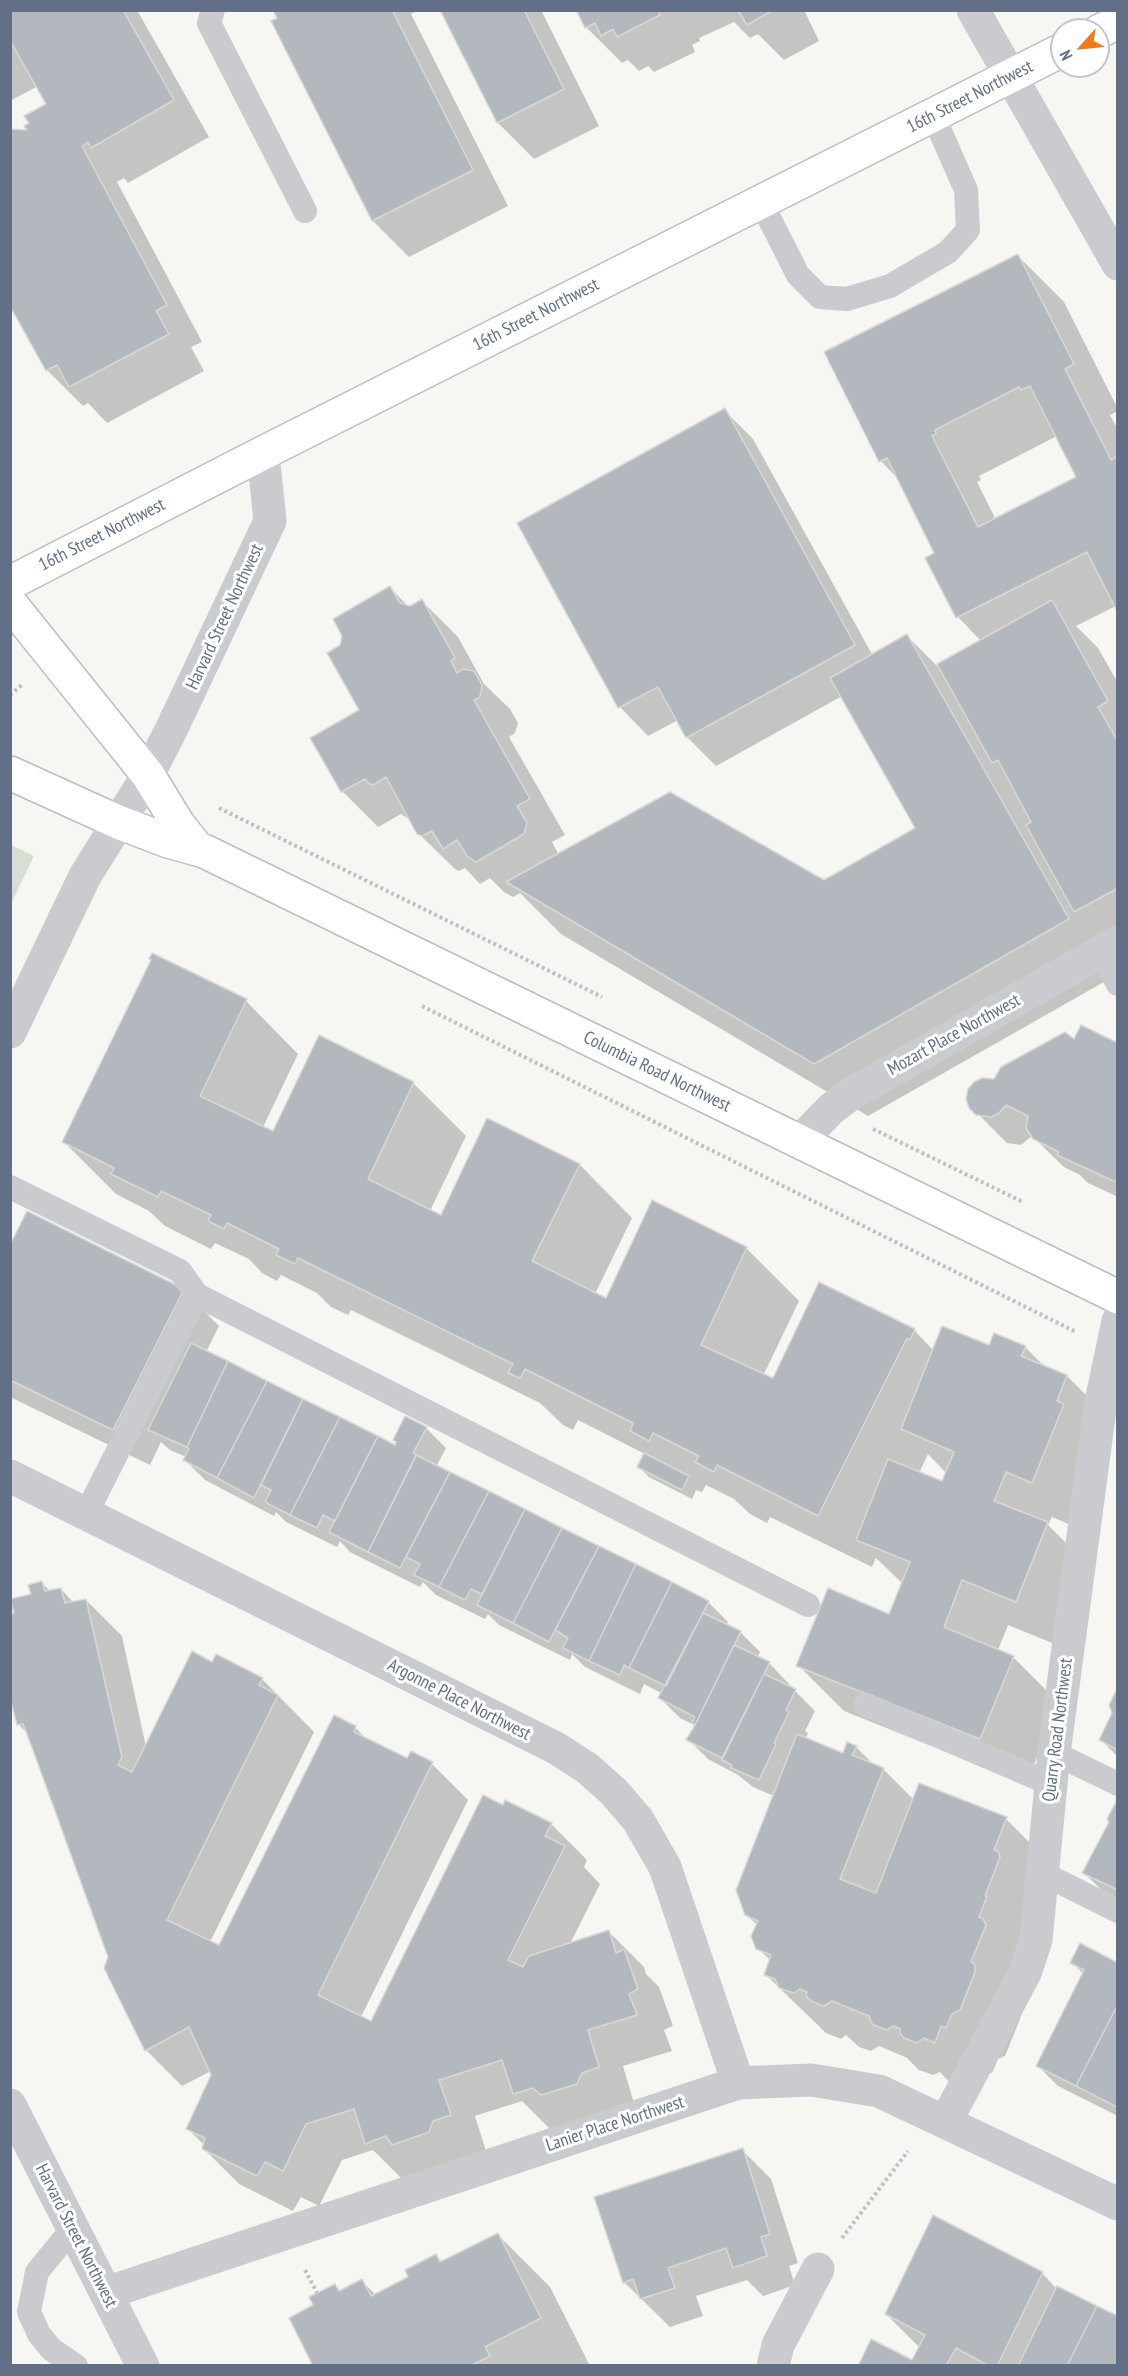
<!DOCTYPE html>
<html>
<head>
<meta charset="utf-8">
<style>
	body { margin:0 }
	#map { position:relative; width:1128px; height:2376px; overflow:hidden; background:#f6f7f3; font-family:"PT Sans Narrow",sans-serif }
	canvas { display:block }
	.frame { position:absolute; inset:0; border:12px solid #636f87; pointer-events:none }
	.north { position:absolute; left:1050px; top:18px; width:60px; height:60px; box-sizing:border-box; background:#fff; border:2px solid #c1c5cf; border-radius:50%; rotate:243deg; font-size:16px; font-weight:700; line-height:24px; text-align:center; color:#636f87 }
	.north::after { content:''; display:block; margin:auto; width:21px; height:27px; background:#f27a18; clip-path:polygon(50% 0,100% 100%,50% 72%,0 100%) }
</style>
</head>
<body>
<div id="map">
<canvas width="1128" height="2376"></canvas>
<div class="frame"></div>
<div class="north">N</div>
</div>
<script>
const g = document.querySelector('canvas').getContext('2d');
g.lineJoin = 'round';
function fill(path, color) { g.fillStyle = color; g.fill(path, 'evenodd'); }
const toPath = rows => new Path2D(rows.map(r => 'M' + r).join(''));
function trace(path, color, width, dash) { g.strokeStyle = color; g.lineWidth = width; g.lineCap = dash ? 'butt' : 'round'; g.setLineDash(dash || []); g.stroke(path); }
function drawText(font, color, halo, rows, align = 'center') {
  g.font = font + ' "PT Sans Narrow",sans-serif'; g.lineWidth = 6; g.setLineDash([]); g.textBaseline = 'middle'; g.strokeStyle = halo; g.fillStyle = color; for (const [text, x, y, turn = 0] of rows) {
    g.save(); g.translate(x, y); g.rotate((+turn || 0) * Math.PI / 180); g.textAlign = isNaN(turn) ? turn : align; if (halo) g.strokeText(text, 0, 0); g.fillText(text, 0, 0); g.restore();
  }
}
fill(toPath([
	[11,845,34,856,11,904]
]), '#d5dfd4');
fill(toPath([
	[10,10,137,10,209,137,128,183,124,178,117,182,202,342,191,347,204,371,107,423,88,403,83,406,47,370,29,132,48,104,38,86,10,101],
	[275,10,419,10,411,14,508,206,409,257,373,221,273,22,279,19],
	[441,10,541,10,599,126,534,159,498,123],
	[578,10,804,10,819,41,784,60,758,34,750,38,734,22,699,38,700,41,692,45,695,52,654,72,648,66,639,71,628,60,622,63,586,27],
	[1018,256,1064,302,1118,409,1118,411,1110,415,1118,430,1118,610,1116,606,1076,626,1098,648,1118,683,1118,974,868,1116,561,934,520,893,513,897,504,892,490,878,480,884,465,868,459,871,455,869,418,833,410,820,401,814,378,827,342,791,361,711,342,646,390,588,409,607,422,601,458,637,484,684,510,709,518,723,515,733,509,737,565,835,552,842,559,855,824,881,917,828,842,696,716,766,687,737,678,720,648,736,620,707,519,524,724,410,753,439,873,656,907,636,937,666,981,641,958,617,928,558,936,554,899,480,881,461],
	[1057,436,1078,477,996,520,977,482,981,480,979,476],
	[246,1001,298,1054,263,1127,274,1133,413,1083,466,1136,430,1211,441,1217,488,1120,580,1165,632,1218,595,1294,606,1300,746,1248,799,1301,764,1374,773,1380,914,1330,934,1351,1025,1347,1046,1368,1067,1376,1113,1422,1078,1528,1052,1517,1048,1525,1093,1570,1062,1647,1008,1625,998,1650,1013,1657,1059,1703,1026,1784,844,1711,798,1665,890,1615,903,1584,876,1558,872,1567,770,1517,767,1523,750,1514,734,1499,706,1485,702,1492,696,1490,692,1499,649,1477,639,1467,645,1454,578,1420,573,1430,563,1425,540,1403,351,1310,348,1315,331,1307,317,1293,281,1275,277,1281,262,1273,249,1259,215,1243,211,1249,165,1226,149,1211,116,1194,63,1141],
	[928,1454,947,1474,943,1483,919,1473],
	[1074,1041,1118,1045,1118,1197,1088,1183,1080,1175,1064,1167,1032,1136,1021,1145,1007,1143,971,1107,995,1081],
	[10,1248,183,1290,219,1326,206,1352,396,1447,406,1418,426,1428,446,1448,436,1467,708,1602,728,1622,726,1626,740,1632,760,1652,757,1658,770,1664,789,1684,788,1687,795,1691,815,1711,805,1731,808,1733,805,1739,844,1755,856,1747,875,1766,883,1769,914,1800,1006,1819,1052,1865,1020,2019,1005,2056,998,2059,992,2073,987,2071,951,2084,940,2072,933,2075,919,2070,907,2058,898,2054,879,2046,871,2051,859,2047,846,2035,841,2039,826,2033,765,1974,771,1961,758,1948,757,1925,746,1914,774,1796,753,1787,738,1775,708,1759,688,1739,696,1726,680,1718,660,1698,663,1694,644,1684,640,1694,585,1667,572,1654,570,1660,499,1625,488,1614,485,1619,436,1595,423,1582,420,1587,350,1552,340,1541,337,1547,286,1522,276,1512,274,1516,205,1480,185,1460,186,1457,170,1450,161,1442,150,1465,10,1397],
	[42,1583,51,1592,61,1589,74,1603,86,1600,122,1636,146,1747,213,1664,262,1679,314,1732,210,1942,220,1947,355,1727,367,1740,407,1760,411,1753,432,1764,468,1800,361,2017,372,2023,504,1807,551,1824,587,1860,584,1867,600,1884,570,1944,608,1931,644,1967,646,1974,659,1987,673,2026,664,2030,672,2051,623,2066,634,2103,551,2130,522,2101,475,2116,486,2151,402,2179,373,2150,342,2160,319,2206,301,2197,293,2211,239,2184,203,2148,204,2145,187,2128,213,2075,211,2071,182,2086,146,2050,109,1957,29,1735,18,1724,16,1614],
	[1118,1691,1118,1757,1101,1740,1114,1713],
	[1118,1801,1118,1906,1084,1873,1110,1822],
	[1072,1962,1118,1965,1118,2116,1058,2086,1038,2066,1084,1975],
	[742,2150,771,2179,798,2263,789,2266,795,2285,763,2296,747,2280,696,2296,703,2316,670,2327,624,2282],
	[934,2217,1042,2273,1056,2288,1118,2366,860,2366,912,2362,920,2348,886,2314],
	[497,2234,550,2287,590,2366,315,2366,315,2306,335,2286,341,2292,362,2281,376,2295,410,2277,436,2256,443,2262]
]), '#0003');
const building = toPath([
	[10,10,123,10,174,100,91,148,88,142,82,146,167,305,156,311,169,334,69,387,57,365,46,371,10,306,10,129,27,130,24,126,29,123,24,116,46,104,12,44,10,45,10,10],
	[273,10,392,10,473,170,372,221,271,21,277,18,273,10],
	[440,10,524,10,564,89,497,123,440,10],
	[576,10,658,10,660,15,617,37,613,29,601,36,595,23,585,28,576,10],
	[738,10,773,10,747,25,738,10],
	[1018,254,1074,364,1065,369,1111,460,1118,456,1118,613,1087,552,956,618,925,558,934,553,887,458,879,462,824,352,1018,254],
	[1030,386,1076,477,978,527,932,436,936,434,935,430,1019,387,1021,390,1030,386],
	[725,408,855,645,686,738,658,687,618,708,517,523,725,408],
	[390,586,400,603,410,606,422,599,455,658,451,661,457,673,463,669,474,671,482,685,480,697,474,700,530,799,517,806,527,823,524,834,476,862,467,856,457,840,443,849,432,831,422,836,417,834,386,777,373,785,368,783,365,779,341,792,310,738,359,710,327,653,340,645,342,636,333,619,390,586],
	[1052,600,1108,701,1098,707,1118,742,1118,888,1074,912,1026,825,1031,822,998,760,992,763,937,664,1052,600],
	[907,634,1069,919,814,1064,506,882,670,792,824,880,915,828,830,678,907,634],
	[152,953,247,999,200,1096,273,1131,319,1035,414,1082,368,1179,441,1215,487,1118,580,1164,532,1261,606,1298,652,1200,747,1247,701,1345,773,1378,819,1282,915,1329,910,1340,907,1338,818,1516,717,1465,714,1472,695,1462,699,1456,653,1433,649,1441,630,1431,633,1423,525,1369,520,1378,508,1373,513,1364,298,1258,295,1264,276,1255,279,1249,227,1223,224,1229,208,1221,211,1215,161,1191,158,1197,111,1174,114,1168,62,1142,151,960,149,959,152,953],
	[1081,1025,1118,1043,1118,1183,1057,1155,1059,1152,1033,1139,1026,1128,1028,1116,1006,1105,1000,1112,992,1117,976,1115,969,1108,966,1099,968,1089,974,1082,982,1078,994,1079,1001,1067,1065,1032,1074,1039,1081,1025],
	[27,1211,184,1289,113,1430,10,1380,10,1245,27,1211],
	[942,1326,989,1345,994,1333,1026,1346,1021,1356,1067,1375,1057,1401,1064,1404,1032,1483,1006,1472,994,1501,1048,1522,1016,1602,962,1580,944,1627,1014,1656,980,1739,796,1666,828,1588,889,1614,910,1562,856,1540,888,1459,942,1481,954,1452,901,1429,942,1326],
	[191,1343,228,1361,187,1447,148,1430,191,1343],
	[228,1361,267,1381,217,1478,183,1460,189,1449,187,1447,228,1361],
	[267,1381,303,1399,254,1498,217,1478,267,1381],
	[303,1399,340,1417,290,1515,265,1502,271,1490,261,1485,303,1399],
	[405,1416,427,1427,413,1453,416,1455,415,1458,368,1552,329,1532,378,1436,395,1445,396,1442,393,1440,405,1416],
	[340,1417,378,1436,335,1521,323,1515,317,1528,290,1515,340,1417],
	[644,1453,689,1476,682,1490,637,1467,644,1453],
	[416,1455,450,1472,400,1568,368,1552,416,1455],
	[450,1472,489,1491,439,1587,414,1575,420,1564,406,1557,450,1472],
	[489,1491,525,1509,482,1594,471,1589,465,1600,439,1587,489,1491],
	[525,1509,562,1528,513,1623,477,1605,525,1509],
	[562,1528,599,1546,549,1642,513,1623,562,1528],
	[599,1546,636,1564,589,1661,563,1648,568,1638,555,1630,599,1546],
	[636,1564,672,1582,629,1668,624,1665,620,1675,589,1661,636,1564],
	[42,1581,45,1591,61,1588,65,1603,86,1599,122,1757,118,1765,132,1772,192,1651,212,1662,216,1654,263,1678,259,1685,278,1695,167,1920,219,1945,334,1715,356,1726,354,1732,407,1758,411,1751,433,1762,318,1995,371,2021,483,1795,503,1805,505,1800,552,1823,545,1836,565,1846,508,1960,523,1967,529,1956,609,1930,616,1953,624,1949,638,1989,629,1994,637,2015,588,2030,599,2067,582,2073,577,2084,541,2095,533,2088,513,2094,502,2060,439,2080,451,2115,433,2121,429,2132,392,2145,386,2136,365,2144,354,2109,306,2124,283,2171,265,2162,257,2176,202,2149,205,2138,186,2129,211,2075,189,2027,145,2051,104,1968,108,1957,33,1750,23,1724,17,1725,10,1697,10,1614,14,1613,10,1599,31,1594,28,1585,42,1581],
	[672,1582,709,1601,666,1686,629,1668,672,1582],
	[703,1613,741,1631,695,1725,692,1723,695,1717,658,1698,703,1613],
	[734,1645,770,1662,722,1758,686,1740,695,1725,734,1645],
	[764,1674,796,1689,786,1710,789,1712,774,1743,776,1744,759,1780,731,1768,732,1765,722,1760,764,1674],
	[1118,1687,1118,1750,1099,1740,1112,1713,1109,1705,1118,1687],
	[797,1734,843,1753,847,1742,857,1746,852,1755,884,1768,840,1879,876,1893,919,1783,1007,1817,994,1850,998,1851,1000,1857,985,1896,987,1896,979,1917,983,1919,986,1925,971,1962,975,1964,975,1972,960,2010,952,2014,946,2028,941,2026,935,2043,924,2038,917,2043,904,2038,900,2033,900,2029,894,2026,886,2030,872,2024,869,2016,832,2001,824,2006,811,2001,806,1996,807,1992,800,1989,794,1993,779,1988,775,1979,764,1975,771,1955,756,1949,751,1936,758,1921,745,1915,736,1890,797,1734],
	[1118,1798,1118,1890,1082,1873,1109,1822,1107,1819,1118,1798],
	[1080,1943,1118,1963,1118,2004,1076,2086,1036,2066,1084,1970,1070,1963,1080,1943],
	[1118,2004,1118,2106,1117,2107,1076,2086,1118,2004],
	[743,2148,770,2234,761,2237,767,2256,733,2268,726,2248,668,2268,675,2288,640,2299,633,2279,623,2283,594,2197,743,2148],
	[933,2215,1043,2272,997,2366,989,2366,956,2348,946,2366,858,2366,871,2339,912,2360,925,2335,885,2314,933,2215],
	[498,2233,541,2318,485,2347,490,2356,470,2366,454,2366,453,2364,450,2366,313,2366,289,2318,313,2305,309,2297,335,2284,339,2291,362,2279,371,2296,408,2277,405,2270,436,2254,440,2262,498,2233],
	[1057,2286,1097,2306,1067,2366,1018,2366,1057,2286],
	[1097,2306,1118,2316,1118,2366,1067,2366,1097,2306]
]);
fill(building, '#b3b8bf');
trace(building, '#d7d8d5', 1.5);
const secondary = toPath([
	[10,603,148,775,178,824,196,847],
	[10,773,118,822,168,841,204,851,1118,1297]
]);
const primary = toPath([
	[1098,32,1118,22],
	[10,583,263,453,1062,50]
]);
trace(secondary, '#babdc4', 36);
trace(primary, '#bbbdc2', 36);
trace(toPath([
	[10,695,23,684],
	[219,808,602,997],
	[422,1006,1076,1332],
	[873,1129,1023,1202],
	[842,2238,908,2151],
	[305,2270,317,2293]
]), '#bfc1c4', 4, [3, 3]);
trace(toPath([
	[213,10,209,23,305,211],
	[761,202,798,275,820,297,847,299,890,286,948,252,968,230,966,190,933,115],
	[1100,952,1118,984],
	[10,1187,180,1271,197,1295],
	[86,1514,197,1295,808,1605],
	[866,1705,1051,1784],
	[1054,1753,1118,1784],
	[1044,1874,1118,1911],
	[73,2228,37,2272,29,2312,39,2334,51,2349,76,2366]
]), '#c9cbcf', 24);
trace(toPath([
	[973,10,1118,264],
	[800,1141,831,1109,851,1094,1118,942],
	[10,1476,556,1748,587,1768,614,1792,638,1820,665,1867,738,2083],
	[946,2121,1025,1973,1036,1940,1054,1753,1101,1402,1118,1321],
	[106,2293,738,2083,811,2080,879,2091,1118,2204],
	[773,2366,778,2345,818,2269]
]), '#c9cbcf', 33);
trace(toPath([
	[10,1032,85,876,148,775,172,728,270,521,263,453],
	[10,2105,143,2366]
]), '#c9cbcf', 33);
trace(secondary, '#fff', 33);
trace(primary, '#fff', 33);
drawText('18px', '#636f87', '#fff', [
	["16th Street Northwest",970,97,-27],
	["16th Street Northwest",536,315,-27],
	["16th Street Northwest",102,535,-27],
	["Harvard Street Northwest",225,617,-65],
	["Mozart Place Northwest",954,1035,-29],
	["Columbia Road Northwest",657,1072,26],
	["Argonne Place Northwest",459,1700,27],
	["Quarry Road Northwest",1058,1730,-83],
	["Lanier Place Northwest",615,2124,-18],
	["Harvard Street Northwest",76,2236,63]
]);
</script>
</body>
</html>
